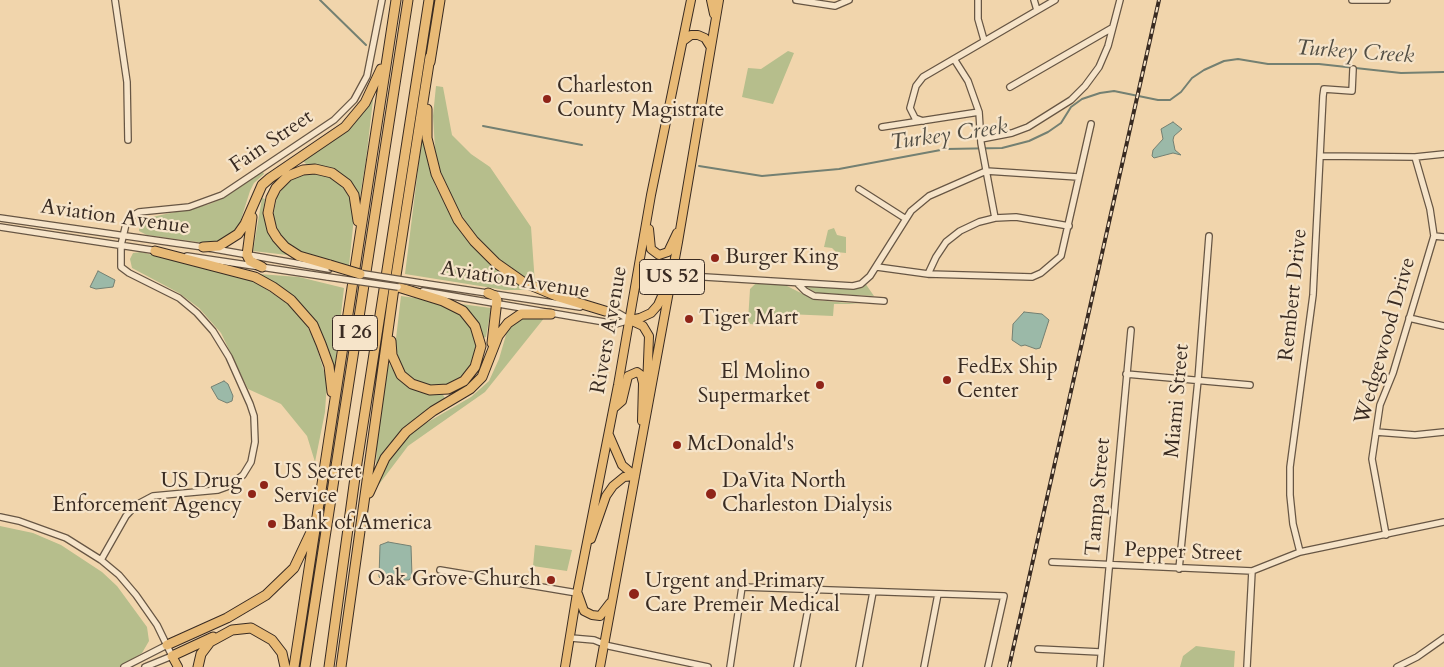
<!DOCTYPE html>
<html>
<head>
<meta charset="utf-8">
<style>
	body { margin:0 }
	canvas { display:block; background:#f1d5ac }
</style>
</head>
<body>
<canvas width="1444" height="667"></canvas>
<script>
const g = document.querySelector('canvas').getContext('2d');
g.lineJoin = 'round';
function fill(path, color) { g.fillStyle = color; g.fill(path, 'evenodd'); }
const toPath = rows => new Path2D(rows.map(r => 'M' + r).join(''));
function trace(path, color, width, dash) { g.strokeStyle = color; g.lineWidth = width; g.lineCap = dash ? 'butt' : 'round'; g.setLineDash(dash || []); g.stroke(path); }
function drawText(font, color, halo, rows, align = 'center') {
  g.font = font + ' Cardo,serif'; g.lineWidth = 4.5; g.setLineDash([]); g.textBaseline = 'middle'; g.strokeStyle = halo; g.fillStyle = color; for (const [text, x, y, turn = 0] of rows) {
    g.save(); g.translate(x, y); g.rotate((+turn || 0) * Math.PI / 180); g.textAlign = isNaN(turn) ? turn : align; if (halo) g.strokeText(text, 0, 0); g.fillText(text, 0, 0); g.restore();
  }
}
fill(toPath([
	[788,51,794,53,773,104,742,97,748,68,761,69],
	[436,86,443,87,452,135,471,154,490,167,531,227,535,284,496,257,474,234,451,199,441,178,435,149,433,116],
	[371,99,373,100,366,160,359,202,353,185,345,177,335,170,306,164,302,160],
	[422,137,424,137,435,185,453,219,531,290,505,290,405,274],
	[263,172,264,174,254,183,250,191,238,229,224,240,211,244,198,242,147,235,139,231,139,223,143,219,207,205,222,199],
	[307,172,333,177,344,189,353,204,354,217,349,266,302,252,290,245,279,233,273,216,277,197,287,182],
	[262,198,265,199,263,211,271,237,287,255,253,251],
	[834,228,837,235,846,237,846,253,836,252,832,248,824,247,828,230],
	[141,252,254,281,288,304,304,320,315,342,327,381,325,412,315,462,307,436,281,404,248,389,221,333,199,308,179,293,132,268,130,259,133,253],
	[259,274,299,277,344,288,334,376,328,352,283,290],
	[756,283,785,285,815,300,860,304,834,304,833,316,787,314,761,325,750,324,748,321,750,289],
	[865,283,874,296,817,293,806,287,850,288],
	[401,296,430,300,454,311,465,319,473,331,476,344,476,354,471,365,463,376,441,387,425,385,411,379,403,370,395,347],
	[461,304,491,308,486,337,483,338],
	[527,316,545,317,485,392,408,446,377,487,389,461,404,440,421,426,471,397,489,381,499,359,508,328],
	[388,362,397,376,412,388,428,394,442,393,446,400,382,457,376,466,377,439],
	[0,526,33,533,61,545,102,572,117,586,147,627,149,641,142,653,119,667,0,667],
	[535,545,572,550,567,571,533,566],
	[1196,646,1235,651,1234,667,1180,667,1183,656]
]), '#b6be8c');
const water = toPath([
	[1173,122,1182,129,1174,136,1173,140,1175,150,1181,155,1173,153,1154,158,1152,156,1153,150,1163,139,1161,129,1173,122],
	[98,271,115,280,113,287,96,289,90,287,98,271],
	[1024,312,1042,314,1049,320,1040,348,1036,349,1025,345,1021,346,1012,340,1013,324,1024,312],
	[224,381,228,384,233,396,232,401,227,403,218,399,211,387,224,381],
	[388,542,411,546,412,576,409,580,383,580,379,577,380,545,388,542]
]);
fill(water, '#9bb9a8');
trace(water, '#748072', 1);
trace(toPath([
	[320,0,366,45],
	[483,126,582,145],
	[699,166,762,176,839,169,946,149,1002,148,1029,141,1048,132,1061,123,1071,107,1082,99,1100,93,1114,91,1158,100,1170,100,1181,92,1192,78,1204,70,1224,61,1238,59,1268,64,1319,64,1401,73,1444,72]
]), '#748072', 2);
const minor = toPath([
	[115,0,127,82,128,140],
	[796,0,835,6,849,0],
	[978,0,978,19,984,40],
	[1034,0,1037,10],
	[1352,0,1387,0],
	[954,59,968,81,979,112,981,143,995,218],
	[1010,87,1112,28],
	[923,121,915,118,910,108,916,86,923,77,1055,0],
	[882,127,979,112],
	[981,139,1012,133,1028,127,1071,100,1085,86,1099,67,1108,46,1120,0],
	[1321,156,1415,157,1444,154],
	[859,189,906,219],
	[0,218,203,247,329,269],
	[0,227,158,251],
	[1434,236,1444,237],
	[187,256,328,277],
	[877,267,928,274,1032,277,1041,273,1061,256,1091,124],
	[928,274,936,257,946,242,960,231,979,222,995,218,1016,217,1069,226],
	[672,275,853,286,861,284,870,276,911,211,929,196,986,171,1078,177],
	[421,283,580,307],
	[797,283,805,291,814,296,884,301],
	[423,291,616,324,630,320],
	[601,310,618,313,630,320],
	[1409,318,1444,326],
	[1126,374,1250,385],
	[1376,432,1415,435,1444,432],
	[0,517,19,521,66,538,101,560,119,575,136,595,157,625,172,656,145,667],
	[1386,535,1372,459,1380,405,1393,373,1434,236,1430,209,1415,157],
	[1300,552,1293,524,1290,495,1290,467,1313,295,1323,96,1324,89,1352,91,1353,69],
	[101,560,126,516,136,505,153,496,218,490,229,486,243,475,251,462,255,442,254,416,250,404,229,357,213,331,197,313,179,298,129,273,121,267,121,245,126,224,132,216,139,212,189,207,222,195,334,120,354,100,367,76,382,0],
	[1052,562,1252,571,1300,552,1444,522],
	[1179,569,1198,380,1209,236],
	[440,570,577,593],
	[571,638,594,640,609,646,708,667],
	[1038,649,1100,652],
	[124,667,167,645],
	[730,667,742,587,1004,596,988,667],
	[797,667,812,588],
	[859,667,873,592],
	[924,667,938,594],
	[1100,667,1131,330],
	[1247,667,1252,571],
	[1397,667,1417,657,1444,638]
]);
const major = toPath([
	[711,0,714,14],
	[683,41,691,35,698,35,705,38,710,46],
	[649,229,651,249,659,255,668,252,677,233],
	[630,320,643,326,649,336,647,387],
	[630,320,640,318,651,313,658,305,668,282],
	[614,408,622,401,628,376,637,372,641,375,643,383,642,421],
	[609,435,622,465,635,476],
	[591,539,606,496,613,486,624,477,635,476],
	[578,594,584,611,592,615,600,616,610,603],
	[172,656,178,667],
	[565,667,577,593,618,385,651,195,691,0],
	[600,667,678,242,719,0]
]);
const highway = toPath([
	[430,62,440,0],
	[427,109,427,138,436,174,458,220,474,241,496,263,523,282,559,297,605,311],
	[252,217,247,255,250,261,262,267],
	[203,247,219,246,238,234,245,224,262,185,270,178,345,127,365,103,381,69],
	[155,251,255,277,273,287,291,300,313,325,321,344,329,366,332,392],
	[330,265,299,256,285,247,277,238,272,230,268,213,271,198,276,188,288,176,303,170,315,169,332,173,347,184,354,195,358,221],
	[488,293,495,296,497,300,492,343],
	[391,341,392,355,401,375,412,384,430,390,448,389,464,381,475,367,481,346,475,326,463,311,443,301,398,287],
	[369,493,385,458,406,432,433,411,470,389,482,377,498,336,508,323,521,314,551,314],
	[167,645,227,618,266,595,294,568,311,532],
	[172,656,213,637],
	[198,667,201,654,210,642,232,630,251,628,272,640,282,653,285,667],
	[294,667,396,0],
	[305,667,408,0],
	[329,667,357,463,429,0],
	[341,667,393,295,430,57]
]);
trace(minor, '#675644', 8);
trace(major, '#392b22', 10);
trace(highway, '#392b22', 11);
trace(minor, '#f6e4c9', 5.5);
trace(major, '#e8ba76', 8);
trace(highway, '#e8ba76', 9);
const rail = toPath([
	[1009,667,1159,0]
]);
trace(rail, '#392b22', 4);
trace(rail, '#f6e4c9', 2, [5.5]);
const minorBridge = toPath([
	[358,273,421,283],
	[328,277,398,287]
]);
const highwayBridge = toPath([
	[330,265,360,274]
]);
trace(minorBridge, '#675644', 8, []);
trace(highwayBridge, '#392b22', 11, []);
trace(minorBridge, '#f6e4c9', 5.5);
trace(highwayBridge, '#e8ba76', 9);
for (const [x, y, r, color] of [
	[547,99,5,"#8f2418"],
	[715,258,5,"#8f2418"],
	[689,319,5,"#8f2418"],
	[947,380,5,"#8f2418"],
	[820,385,5,"#8f2418"],
	[677,445,5,"#8f2418"],
	[264,485,5,"#8f2418"],
	[252,494,5,"#8f2418"],
	[711,494,6,"#8f2418"],
	[272,524,5,"#8f2418"],
	[551,580,5,"#8f2418"],
	[634,594,6,"#8f2418"]
]) { const dot = new Path2D(); dot.arc(x, y, r, 0, 2 * Math.PI); g.fillStyle = color; g.fill(dot); trace(dot, '#f6e4c9', 2); }
for (const [x, y, w] of [
	[672,277,65],
	[355,333,45]
]) { const box = new Path2D(); box.roundRect(x - w / 2, y - 17.5, w, 35, 4); g.fillStyle = '#f6e4c9'; g.fill(box); trace(box, '#392b22', 1); }
drawText('bold 20px', '#392b22', null, [
	["US 52",672,277],
	["I 26",355,333]
]);
drawText('21px', '#392b22', '#f6e4c9', [
	["Charleston",557,87],
	["County Magistrate",557,111],
	["Burger King",725,258],
	["Tiger Mart",699,319],
	["FedEx Ship",957,368],
	["Center",957,392],
	["El Molino",810,373,"right"],
	["Supermarket",810,397,"right"],
	["McDonald's",687,445],
	["US Secret",274,473],
	["Service",274,497],
	["US Drug",242,482,"right"],
	["Enforcement Agency",242,506,"right"],
	["DaVita North",722,482],
	["Charleston Dialysis",722,506],
	["Bank of America",282,524],
	["Oak Grove Church",541,580,"right"],
	["Urgent and Primary",645,582],
	["Care Premeir Medical",645,606]
], 'left');
drawText('21px', '#392b22', '#f6e4c9', [
	["Fain Street",272,142,-34],
	["Aviation Avenue",115,218,8],
	["Aviation Avenue",515,281,9],
	["Rembert Drive",1294,295,-84],
	["Rivers Avenue",610,330,-80],
	["Wedgewood Drive",1386,341,-74],
	["Miami Street",1178,401,-85],
	["Tampa Street",1099,497,-85],
	["Pepper Street",1183,553,2]
]);
drawText('italic 22px', '#524e44', '#f6e4c9', [
	["Turkey Creek",1355,53,4],
	["Turkey Creek",949,136,-8]
]);
</script>
</body>
</html>
